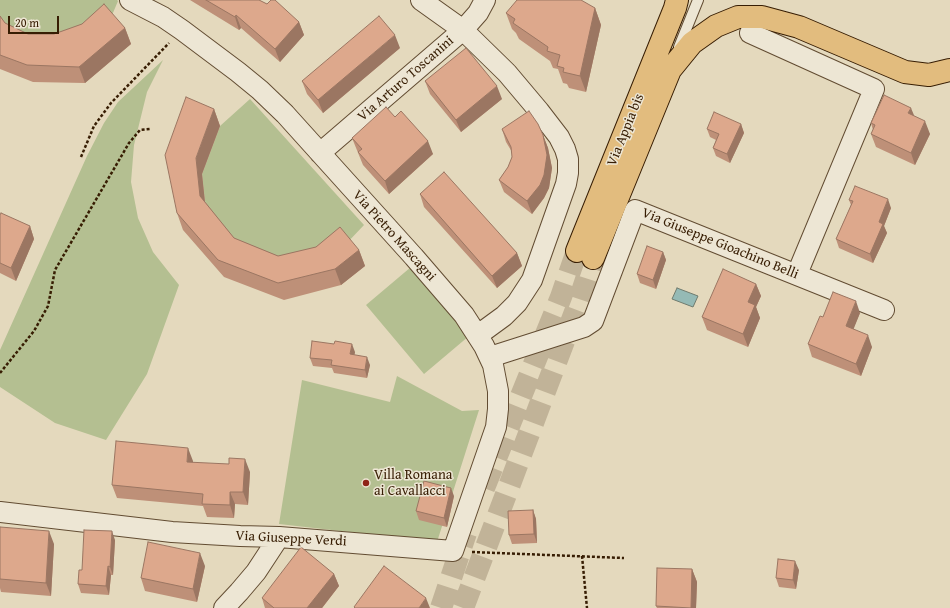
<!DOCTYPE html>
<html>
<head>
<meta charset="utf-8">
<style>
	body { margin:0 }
	#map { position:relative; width:950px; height:608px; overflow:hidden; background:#e4d9bd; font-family:"Gentium Book Plus",serif }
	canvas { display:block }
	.scale { position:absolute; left:8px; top:16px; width:51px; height:18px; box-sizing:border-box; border:2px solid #371d03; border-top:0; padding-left:5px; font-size:12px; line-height:14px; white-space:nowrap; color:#371d03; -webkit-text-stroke:3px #ede6d4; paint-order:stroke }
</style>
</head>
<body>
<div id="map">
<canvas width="950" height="608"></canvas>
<div class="scale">20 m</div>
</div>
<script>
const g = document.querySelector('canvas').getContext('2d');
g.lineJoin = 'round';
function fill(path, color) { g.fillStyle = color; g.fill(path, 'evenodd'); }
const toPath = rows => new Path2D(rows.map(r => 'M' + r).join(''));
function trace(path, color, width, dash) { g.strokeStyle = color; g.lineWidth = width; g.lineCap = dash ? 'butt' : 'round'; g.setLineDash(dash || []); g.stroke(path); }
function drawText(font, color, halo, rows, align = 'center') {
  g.font = font + ' "Gentium Book Plus",serif'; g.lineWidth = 3; g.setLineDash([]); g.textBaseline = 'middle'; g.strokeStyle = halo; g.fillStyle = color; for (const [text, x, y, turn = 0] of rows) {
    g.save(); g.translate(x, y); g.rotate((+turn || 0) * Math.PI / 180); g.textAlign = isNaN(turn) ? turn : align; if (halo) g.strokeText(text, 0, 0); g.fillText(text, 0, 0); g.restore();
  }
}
fill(toPath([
	[0,0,117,0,118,1,110,20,60,50,0,24],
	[163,60,147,92,134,145,131,182,138,218,153,252,179,285,147,374,106,440,55,423,0,387,0,350,87,156,104,123,118,102],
	[250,99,364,225,346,244,322,263,240,255,206,212,202,174,220,126],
	[411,267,469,336,424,374,366,305],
	[397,376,462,411,479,410,437,542,279,524,302,380,390,402]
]), '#b4bf91');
const water = toPath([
	[677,288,698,296,693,307,672,299,677,288]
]);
fill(water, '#95bab5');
trace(water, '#6f7b6e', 1);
trace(toPath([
	[484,488,561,297,577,251],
	[441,608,466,533],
	[463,608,578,304,593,258]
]), '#c1b398', 22, [22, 11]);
const lane = toPath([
	[679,47,698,0]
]);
const street = toPath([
	[421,0,463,30,507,73,539,111,559,137,565,149,568,159,568,173,566,184,532,280,517,303,504,316,478,335],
	[750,33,874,89,797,274],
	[320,153,463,30,478,13,485,0],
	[490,357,584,327,593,321,635,210,884,310],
	[0,512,172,532,240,536,279,537,453,551,496,427,498,409,498,391,493,365,484,346,464,315,414,257,285,114,260,90,238,72,182,30,163,17,130,0],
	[224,608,239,592,256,572,279,537]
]);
const highway = toPath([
	[577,251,675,8,677,0],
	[593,258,670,70,692,43,716,26,738,17,762,17,799,27,905,72,929,75,950,70]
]);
trace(lane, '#624c32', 12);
trace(street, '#624c32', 22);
trace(highway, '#371d03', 24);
trace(toPath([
	[81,157,94,126,111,103,169,43],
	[0,373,34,331,48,306,55,270,129,143,140,130,150,129],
	[472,552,624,558],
	[582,556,587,608]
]), '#371d03', 2.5, [3, 2]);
trace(lane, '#ede6d4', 10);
trace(street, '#ede6d4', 20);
trace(highway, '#e2bc7e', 22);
fill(toPath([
	[190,0,259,0,299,22,304,35,280,62,241,28,239,30],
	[595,8,601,25,586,92,569,88,567,84,563,83,558,69,553,68,550,61,519,39,516,33,512,29,506,13],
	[0,16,5,23,28,34,54,34,125,28,131,44,85,83,33,82,0,69],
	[400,48,323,113,307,94,302,81],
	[425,81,502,99,461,132,430,94],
	[214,109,220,126,202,174,205,202,234,238,278,256,359,250,365,266,341,285,284,300,224,277,183,230,177,213],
	[914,116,930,134,915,165,876,147,871,134,873,130,871,123],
	[395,117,433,154,389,194,363,165,352,138],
	[741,124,744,133,730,163,716,156,713,148,716,140,710,137,707,129],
	[502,129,543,135,548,148,552,168,549,188,544,198,532,214,504,192,499,180,508,167,512,157,512,152,506,142],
	[420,194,517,253,522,266,497,288,424,207],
	[849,200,891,208,884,226,887,233,873,263,839,248,836,239,851,205],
	[0,215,30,226,34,239,16,281,0,273],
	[663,252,666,260,656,289,640,283,637,274],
	[756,284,761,296,756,307,760,318,748,347,707,330,702,317],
	[860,313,853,329,872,347,861,376,812,357,808,344,823,317],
	[355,352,354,355,370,365,367,378,334,373,332,368,313,366,310,358],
	[193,461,193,462,250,472,248,505,235,504,234,518,207,517,203,506,117,498,112,485],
	[454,496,447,527,419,520,416,511],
	[533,510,536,519,537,543,512,544,509,535],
	[0,527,54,544,51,596,1,592,0,588],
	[115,540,113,575,111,575,109,595,81,593,78,584,82,570],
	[205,566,197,602,145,591,141,578],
	[692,569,697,582,696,608,657,608,656,606],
	[799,570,796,589,779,587,776,578],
	[334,574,339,586,322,608,265,608,262,598]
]), '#be9078');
fill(toPath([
	[595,8,601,25,586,92,580,76],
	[236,15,241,28,239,30,235,17],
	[299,22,304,35,280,62,275,49],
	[125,28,131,44,85,83,79,67],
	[395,35,400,48,323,113,318,100],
	[497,86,502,99,461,132,456,120],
	[911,108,916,120,908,113],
	[214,109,220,126,202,174,206,212,200,196,196,158],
	[925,121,930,134,915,165,911,153],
	[741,124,744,133,730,163,727,154],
	[543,135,548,148,552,168,549,188,544,198,532,214,527,201],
	[428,141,433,154,389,194,385,181],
	[888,199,891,208,884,226,887,233,873,263,870,254,879,222],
	[30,226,34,239,16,281,11,268],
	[359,250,365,266,341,285,335,269],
	[663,252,666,260,656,289,653,280],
	[517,253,522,266,497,288,492,276],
	[756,284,761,296,756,307,760,318,748,347,743,334,748,302],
	[856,301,860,313,850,338,846,326],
	[868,335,872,347,861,376,856,364],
	[352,344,355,352,353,362,350,354],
	[367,357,370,365,367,378,365,370],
	[188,448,193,461,192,474,187,462],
	[245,459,250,472,248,505,243,492],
	[451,488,454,496,447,527,444,518],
	[230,492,235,504,234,518,230,505],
	[533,510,536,519,537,543,534,534],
	[49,531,54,544,51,596,46,583],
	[112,531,115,540,113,575,110,567],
	[200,553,205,566,197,602,193,589],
	[795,561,799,570,796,589,793,580],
	[108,566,111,575,109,595,106,586],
	[692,569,697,582,696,608,691,608],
	[334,574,339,586,322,608,307,608],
	[426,598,430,608,419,608]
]), '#9b7662');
const building = toPath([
	[206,0,259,0,267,4,271,0,275,0,299,22,275,49,236,15,235,17,206,0],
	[517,0,581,0,595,8,580,76,563,72,564,68,557,66,560,55,547,51,548,47,513,23,515,19,506,13,517,0],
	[104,4,125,28,79,67,27,65,0,55,0,16,5,23,28,34,54,34,82,24,104,4],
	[379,16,395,35,318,100,302,81,379,16],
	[466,48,497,86,456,120,425,81,466,48],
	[884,95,911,108,908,113,925,121,911,153,871,134,875,125,871,123,884,95],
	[186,97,214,109,196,158,200,196,234,238,278,256,316,247,340,227,359,250,335,269,278,283,218,260,177,213,165,155,186,97],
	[386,107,395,117,401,111,428,141,385,181,358,152,362,149,352,138,386,107],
	[529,111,538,124,543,135,547,155,544,175,540,185,527,201,499,180,508,167,512,157,511,147,502,129,529,111],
	[714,112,741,124,727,154,713,148,719,134,707,129,714,112],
	[444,172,517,253,492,276,420,194,444,172],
	[855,186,888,199,879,222,883,224,870,254,836,239,853,201,849,200,855,186],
	[1,213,30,226,11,268,0,263,0,215,1,213],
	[647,246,663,252,653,280,637,274,647,246],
	[723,269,756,284,748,302,755,305,743,334,702,317,723,269],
	[833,292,856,301,846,326,868,335,856,364,808,344,820,316,823,317,833,292],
	[312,341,334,344,335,341,352,344,350,354,367,357,365,370,331,365,332,360,310,358,312,341],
	[116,441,188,448,187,462,229,464,229,458,245,459,243,492,230,492,230,505,202,504,203,494,112,485,116,441],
	[424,481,451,488,444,518,416,511,424,481],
	[533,510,534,534,509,535,508,511,533,510],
	[0,527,49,531,46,583,0,579,0,527],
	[84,530,112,531,110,567,108,566,106,586,78,584,79,570,82,570,84,530],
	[148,542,200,553,193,589,141,578,148,542],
	[301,547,334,574,307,608,274,608,262,598,301,547],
	[778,559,795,561,793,580,776,578,778,559],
	[384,566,426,598,419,608,355,608,354,607,384,566],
	[657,568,692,569,691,608,656,606,657,568]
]);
fill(building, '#dda88c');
trace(building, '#9b7662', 1);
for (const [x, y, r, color] of [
	[366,483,4,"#8f2418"]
]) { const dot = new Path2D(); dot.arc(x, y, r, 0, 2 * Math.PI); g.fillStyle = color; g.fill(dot); trace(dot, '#ede6d4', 1.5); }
drawText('14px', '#371d03', '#ede6d4', [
	["Via Arturo Toscanini",406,79,-41],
	["Via Appia bis",626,130,-68],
	["Via Pietro Mascagni",394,236,48],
	["Via Giuseppe Gioachino Belli",720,244,22],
	["Via Giuseppe Verdi",291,539,3]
]);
drawText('14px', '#371d03', '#ede6d4', [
	["Villa Romana",374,475],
	["ai Cavallacci",374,491]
], 'left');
</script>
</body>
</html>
